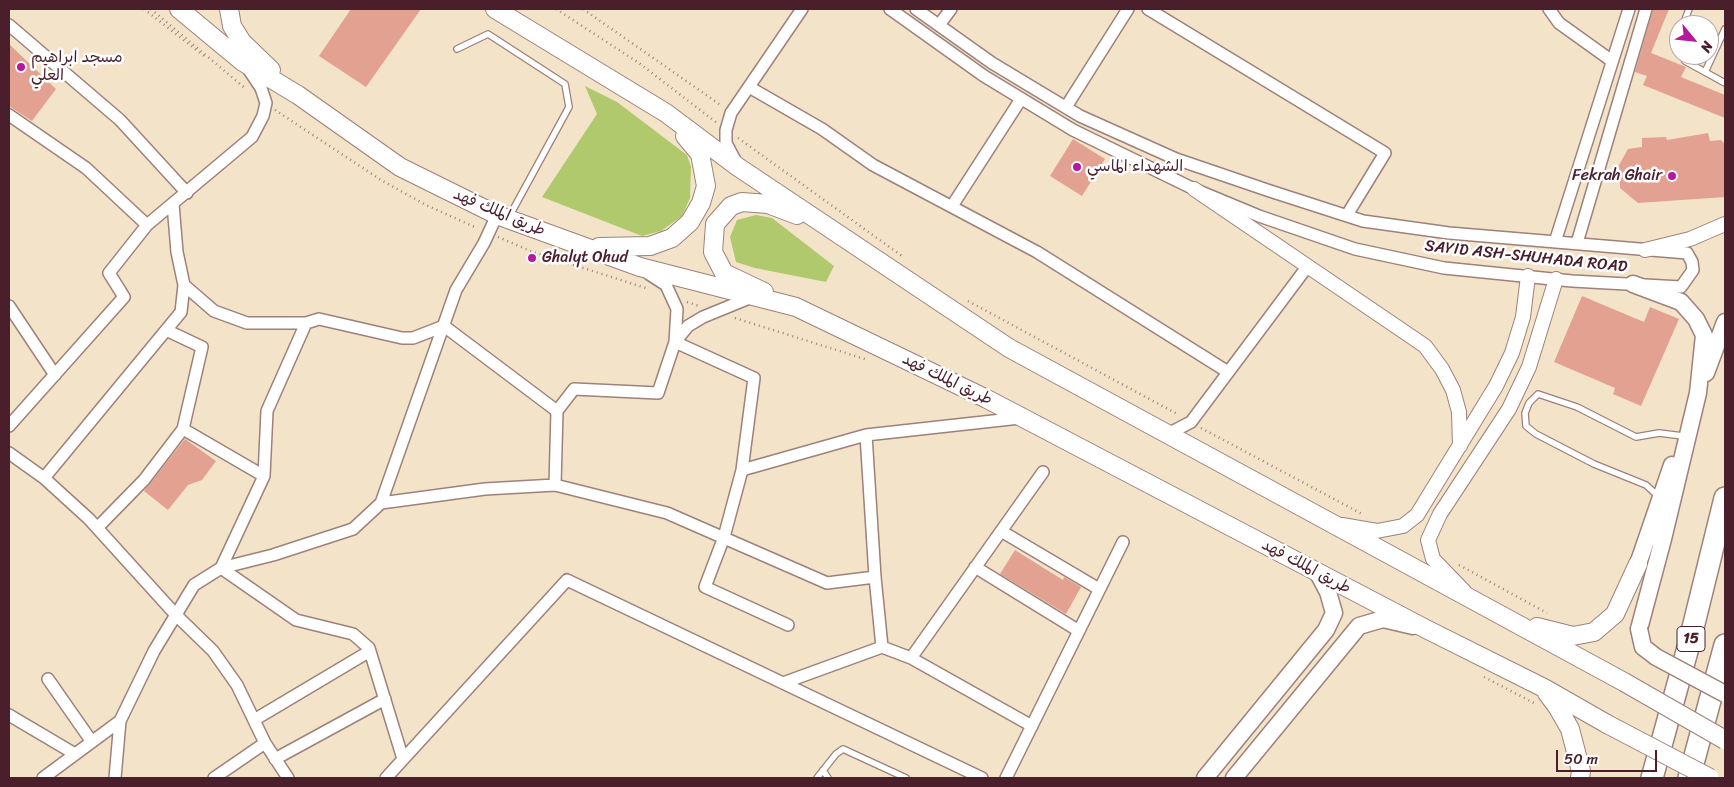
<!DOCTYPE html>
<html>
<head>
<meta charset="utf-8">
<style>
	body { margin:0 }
	#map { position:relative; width:1734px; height:787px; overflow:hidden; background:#f3e3c9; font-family:Sriracha,sans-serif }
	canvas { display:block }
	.frame { position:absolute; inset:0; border:10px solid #4a1f2b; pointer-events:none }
	.north { position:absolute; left:1669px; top:15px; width:50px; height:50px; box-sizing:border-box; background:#fff; border:1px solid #b7a5aa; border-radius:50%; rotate:118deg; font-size:14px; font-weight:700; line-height:20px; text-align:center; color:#4a1f2b }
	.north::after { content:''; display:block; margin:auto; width:18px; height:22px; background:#b5179e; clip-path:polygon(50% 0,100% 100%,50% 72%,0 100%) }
	.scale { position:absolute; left:1556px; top:750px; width:101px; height:22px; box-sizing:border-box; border:2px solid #4a1f2b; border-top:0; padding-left:6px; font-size:15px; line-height:18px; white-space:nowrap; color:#4a1f2b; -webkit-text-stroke:4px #fff; paint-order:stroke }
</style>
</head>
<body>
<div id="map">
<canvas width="1734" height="787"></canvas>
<div class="frame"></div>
<div class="north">N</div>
<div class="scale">50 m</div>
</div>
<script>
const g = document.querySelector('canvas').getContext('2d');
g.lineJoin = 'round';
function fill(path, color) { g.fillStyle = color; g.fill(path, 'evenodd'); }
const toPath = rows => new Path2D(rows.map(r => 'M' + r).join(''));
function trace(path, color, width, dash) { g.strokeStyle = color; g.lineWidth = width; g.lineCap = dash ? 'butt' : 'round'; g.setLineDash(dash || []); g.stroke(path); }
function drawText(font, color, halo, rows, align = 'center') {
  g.font = font + ' Sriracha,"Playpen Sans Arabic",sans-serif'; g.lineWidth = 5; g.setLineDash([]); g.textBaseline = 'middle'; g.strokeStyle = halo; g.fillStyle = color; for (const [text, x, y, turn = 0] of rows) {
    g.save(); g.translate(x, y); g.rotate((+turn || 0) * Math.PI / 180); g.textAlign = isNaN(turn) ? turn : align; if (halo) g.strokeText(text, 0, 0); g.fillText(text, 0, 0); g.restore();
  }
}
fill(toPath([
	[585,86,617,102,687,155,691,167,690,198,682,216,661,231,642,236,542,197,597,114],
	[756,215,772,218,834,266,826,282,755,268,736,262,730,237,737,220]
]), '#b1c96d');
fill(toPath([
	[351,9,421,9,366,87,319,56],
	[1653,9,1669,9,1651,53,1686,67,1681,77,1725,95,1725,118,1643,85,1647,76,1635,72],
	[9,44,56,89,32,121,9,106],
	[1708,133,1710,141,1721,140,1725,144,1725,197,1638,203,1620,188,1619,165,1628,149,1642,147,1642,138,1666,137,1667,140],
	[1073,139,1105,159,1082,196,1050,176],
	[1582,296,1644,322,1650,307,1679,319,1641,406,1613,394,1615,388,1554,362],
	[185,439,216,461,202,480,188,485,168,510,144,491],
	[1015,550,1063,580,1064,577,1081,587,1066,614,1000,574]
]), '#e3a191');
const service = toPath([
	[1683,25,1689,9],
	[1679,38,1679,50],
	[457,49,488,34,565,84,569,107,509,217],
	[1682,55,1685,61,1725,83],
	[1705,72,1725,29],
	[1659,497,1646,485,1594,464,1536,434,1526,426,1525,413,1529,403,1538,394,1577,407,1636,437,1659,433,1683,436],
	[823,770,828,778],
	[817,778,836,754,843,749,906,778]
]);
const minor = toPath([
	[890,9,984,76,1073,130,1194,189,1259,216,1355,249,1444,268,1572,281,1681,287,1693,270,1692,262,1687,253,1449,233,1363,221,1270,191,1176,159,1080,116,992,63,916,9],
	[1148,9,1385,153,1347,215],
	[1549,9,1559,23,1612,61],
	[9,25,120,120,187,193],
	[939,25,951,9],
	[749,87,822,129,873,165,1037,252,1228,372],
	[1066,107,1128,9],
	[9,115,86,168,147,225],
	[736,162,726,143,726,130,731,113,802,9],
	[952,206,1021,99],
	[1555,242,1629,9],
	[1577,243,1646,9],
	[184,285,214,311,247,323,306,323,319,319,402,338,413,338,444,326,557,411,555,485],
	[9,306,55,375],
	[306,323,267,411,264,476,221,568,296,620,353,634,369,648,403,759],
	[675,342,754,378,742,470,724,537,705,587,788,625],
	[675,342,688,326,703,317,752,297],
	[557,411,574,389,658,393,675,342,677,309,666,285,649,274],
	[9,426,124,297,109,273,147,225,252,137,263,116,266,103,261,88,247,67],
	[183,429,264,476],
	[1168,434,1191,422,1307,267],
	[866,435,875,577,882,647,911,658,1032,726],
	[9,453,44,478,89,519,176,615,213,651,237,685,265,743,288,778],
	[742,470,866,435,1020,418],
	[44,478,181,312,184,285,177,252,173,204],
	[381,503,485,489,555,485,667,513,827,583,875,577],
	[97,528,144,480,183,429,202,347,166,330],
	[1001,531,1099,589],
	[975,567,1079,631],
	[911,658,1043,472],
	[48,679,92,742],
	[783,683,882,647],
	[9,715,75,754],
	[254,720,370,651],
	[275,759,385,699],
	[43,778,120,721,154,651,194,585,221,568,273,555,353,529,381,503,456,290,484,243,497,215],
	[115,778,120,721],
	[214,778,265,743],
	[386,778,567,580,982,778],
	[1006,778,1123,542]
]);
const tertiary = toPath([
	[1194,189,1425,346,1442,369,1453,390,1459,412,1460,446],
	[1645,250,1690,239,1725,224],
	[1342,525,1377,531,1403,526,1417,515,1496,386,1512,353,1523,317,1528,276],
	[1464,591,1433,559,1428,540,1440,514,1509,409,1529,367,1556,279]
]);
const secondary = toPath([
	[1633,284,1681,302,1696,319,1704,335,1698,393,1663,539,1639,629],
	[1706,373,1725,322],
	[1638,564,1672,465],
	[1205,778,1326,630,1334,613,1328,592,1318,573],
	[1234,778,1359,626,1383,619,1413,626]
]);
const primary = toPath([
	[179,9,243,62,298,95,400,167,497,215,640,267,796,307,987,399,1426,629,1544,688,1607,724],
	[229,9,232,26,242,42,271,70],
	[495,9,666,113,738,167,1009,348,1624,682],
	[599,247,650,246,672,238,690,222,701,203,706,186,700,154,685,136],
	[764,292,724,273,713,252,715,224,731,206,742,202,768,204,797,215],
	[1537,627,1573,636,1594,632,1615,614,1638,564],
	[1547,693,1558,708,1570,729,1581,771,1580,778]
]);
const motorway = toPath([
	[1652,778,1689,644,1725,498],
	[1689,778,1725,645]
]);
trace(service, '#9e817a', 8);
trace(minor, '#9e817a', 14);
trace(tertiary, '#9e817a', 16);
trace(secondary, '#9e817a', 19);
trace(primary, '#9e817a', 20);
trace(motorway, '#9e817a', 24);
trace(toPath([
	[144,9,204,56],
	[151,9,246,89],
	[556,9,639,63,717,123],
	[583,9,722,106],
	[275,110,381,180,426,205,477,228],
	[738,138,902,256],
	[498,237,533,252,649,289],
	[968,301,1179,415],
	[687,302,699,306],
	[735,318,868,360],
	[1201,428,1364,515],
	[1459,565,1547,613],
	[1484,677,1536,704]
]), '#9e817a', 2.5, [1, 4]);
trace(service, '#fff', 5.5);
trace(minor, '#fff', 11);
trace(tertiary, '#fff', 14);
trace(secondary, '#fff', 16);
trace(primary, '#fff', 18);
trace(motorway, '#fff', 21);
const secondaryBridge = toPath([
	[1639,629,1643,647,1656,657,1725,694]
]);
const primaryBridge = toPath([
	[1624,682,1725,740],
	[1607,724,1710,778]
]);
trace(secondaryBridge, '#9e817a', 19, []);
trace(primaryBridge, '#9e817a', 20, []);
trace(secondaryBridge, '#fff', 16);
trace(primaryBridge, '#fff', 18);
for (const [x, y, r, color] of [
	[21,67,5,"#b5179e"],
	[1077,167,5,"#b5179e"],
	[1672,176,5,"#b5179e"],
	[532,258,5,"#b5179e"]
]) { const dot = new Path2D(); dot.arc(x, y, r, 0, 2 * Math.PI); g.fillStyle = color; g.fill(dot); trace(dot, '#fff', 2); }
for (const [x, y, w] of [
	[1691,639,28]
]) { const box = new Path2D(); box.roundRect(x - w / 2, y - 12.5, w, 25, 4); g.fillStyle = '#fff'; g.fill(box); trace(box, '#4a1f2b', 1); }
drawText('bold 15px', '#4a1f2b', null, [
	["15",1691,639]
]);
drawText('16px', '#4a1f2b', '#fff', [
	["مسجد ابراهيم",31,58],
	["العلي",31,76],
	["الشهداء الماسي",1087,167],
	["Fekrah Ghair",1662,176,"right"],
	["Ghalyt Ohud",542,258]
], 'left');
drawText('16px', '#4a1f2b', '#fff', [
	["طريق الملك فهد",499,213,23],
	["SAYID ASH-SHUHADA ROAD",1526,257,6],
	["طريق الملك فهد",947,380,26],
	["طريق الملك فهد",1306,567,28]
]);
</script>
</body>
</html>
